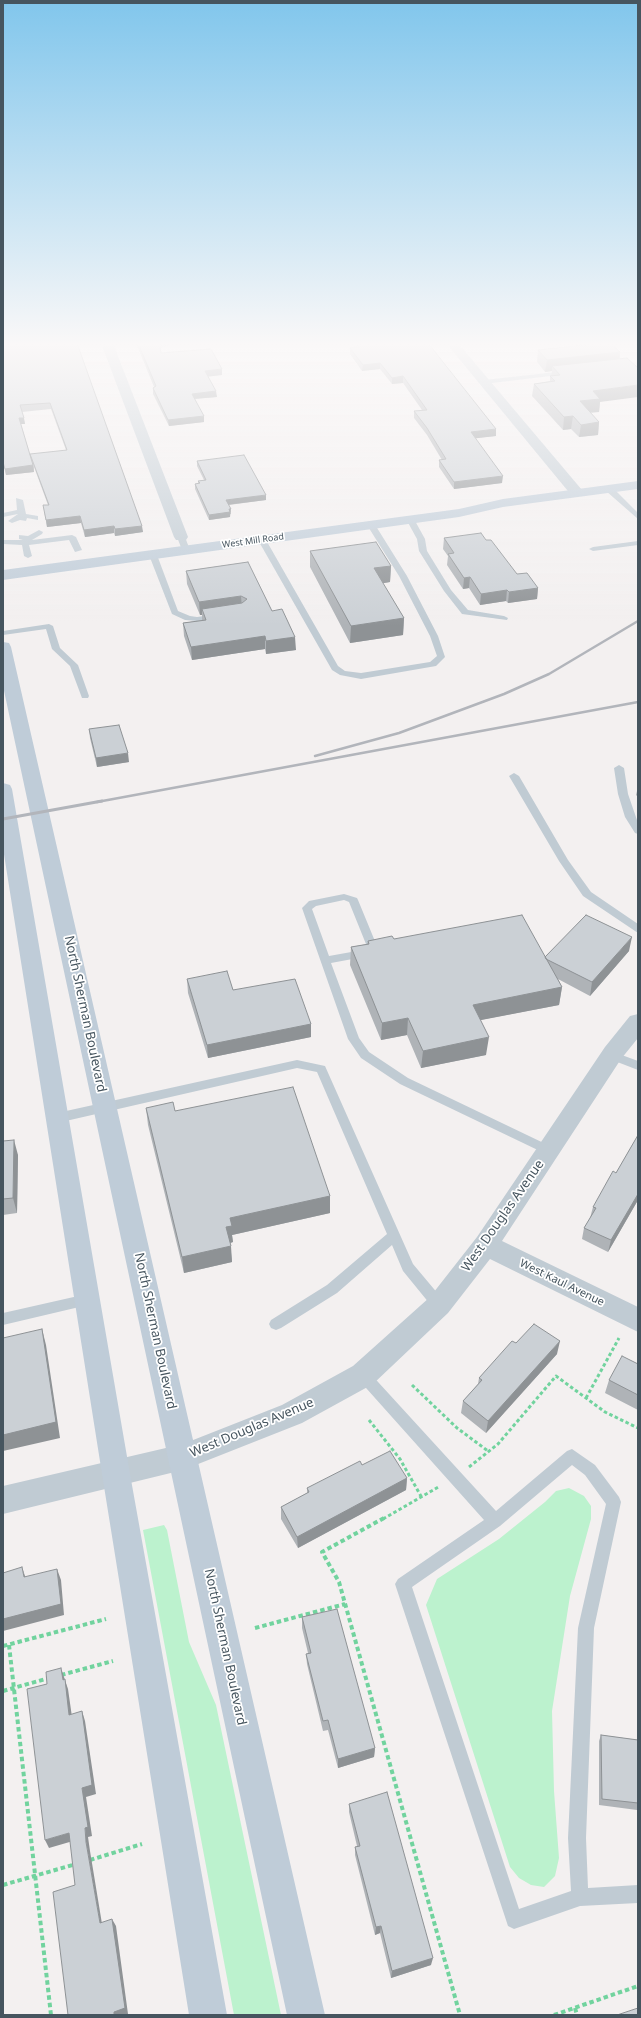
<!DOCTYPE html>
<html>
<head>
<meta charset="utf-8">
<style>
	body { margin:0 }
	#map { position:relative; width:641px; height:2018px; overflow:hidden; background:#f3f0f0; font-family:"Noto Sans",sans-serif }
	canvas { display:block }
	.frame { position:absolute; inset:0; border:4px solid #46555f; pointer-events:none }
</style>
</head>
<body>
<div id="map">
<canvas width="641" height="2018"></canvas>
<div class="frame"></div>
</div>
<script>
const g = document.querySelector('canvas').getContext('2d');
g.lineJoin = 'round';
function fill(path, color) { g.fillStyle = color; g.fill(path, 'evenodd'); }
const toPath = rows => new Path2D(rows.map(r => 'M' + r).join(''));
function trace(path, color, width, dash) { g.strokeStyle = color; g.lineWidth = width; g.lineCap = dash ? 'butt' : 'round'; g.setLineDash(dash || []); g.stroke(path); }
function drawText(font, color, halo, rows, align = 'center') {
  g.font = font + ' "Noto Sans",sans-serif'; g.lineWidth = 3.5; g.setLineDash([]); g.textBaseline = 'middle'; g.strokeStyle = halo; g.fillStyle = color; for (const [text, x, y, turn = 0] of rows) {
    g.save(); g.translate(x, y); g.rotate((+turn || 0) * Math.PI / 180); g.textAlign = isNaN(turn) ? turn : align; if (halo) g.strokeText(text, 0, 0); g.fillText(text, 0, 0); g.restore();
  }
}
fill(toPath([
	[569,1488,584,1496,591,1506,591,1519,570,1596,552,1711,554,1791,559,1858,555,1876,544,1887,531,1885,519,1878,510,1867,426,1605,437,1579,499,1539,545,1502,556,1491],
	[164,1525,167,1530,189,1642,216,1705,281,2015,234,2015,143,1530]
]), '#bcf2ce');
trace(toPath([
	[412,1385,457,1428,488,1451],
	[586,1398,619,1338],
	[369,1420,400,1459,422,1498],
	[469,1467,498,1444,556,1376,605,1412,638,1428],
	[383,1519,440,1486]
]), '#71d39e', 3, [3.5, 2.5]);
trace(toPath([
	[384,1518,322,1552,339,1582,460,2015],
	[255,1628,345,1604],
	[9,1645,51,2015],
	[3,1646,106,1619],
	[61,1675,113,1661],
	[3,1691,49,1678],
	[90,1860,142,1844],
	[3,1885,76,1864],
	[575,2008,577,2015],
	[554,2015,638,1986]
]), '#71d39e', 4, [4.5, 3]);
fill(toPath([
	[565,371,568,373,567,374,484,384,481,382,484,380,565,371],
	[606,487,612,487,638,513,638,519,606,491,606,487],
	[16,498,23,500,26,514,38,516,38,520,27,518,26,521,20,520,12,523,8,521,18,514,3,517,3,513,17,510,16,498],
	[407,517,414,519,425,539,427,551,451,590,468,610,504,616,508,618,507,620,462,614,444,591,419,551,417,539,406,519,407,517],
	[368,523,374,523,407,576,438,636,445,657,436,666,361,679,340,675,332,670,258,540,262,538,266,540,338,666,345,671,361,673,430,662,437,656,430,636,399,576,367,525,368,523],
	[39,530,43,532,42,534,32,540,72,535,76,537,82,550,75,552,69,540,29,545,32,556,28,558,24,556,22,545,3,544,3,540,23,540,19,539,19,535,28,536,39,530],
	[178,535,185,537,190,550,189,552,182,550,177,537,178,535],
	[638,541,638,545,593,551,589,549,593,547,638,541],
	[150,553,157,555,178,611,190,616,197,617,217,614,220,614,220,618,197,621,185,620,172,614,149,555,150,553],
	[49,624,53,626,60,648,78,665,89,696,88,698,82,698,70,666,52,649,46,629,3,635,3,631,49,624],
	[619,765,624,768,628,794,638,823,638,834,635,833,625,817,618,794,614,768,619,765],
	[514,773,519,776,568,860,591,892,638,924,638,933,583,896,559,861,509,776,514,773],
	[344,894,357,898,358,900,379,951,374,955,331,963,359,1038,369,1052,408,1078,552,1147,554,1150,552,1153,548,1155,544,1153,400,1084,361,1058,348,1039,302,908,309,901,344,894],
	[344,900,349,902,368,949,329,956,312,909,316,906,344,900],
	[611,1051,638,1061,638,1070,607,1058,605,1055,607,1052,611,1051],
	[297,1060,325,1066,413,1264,444,1301,446,1305,444,1309,439,1311,434,1309,403,1271,392,1245,337,1293,281,1328,276,1330,271,1328,269,1324,271,1320,327,1285,387,1234,317,1072,297,1068,57,1123,53,1121,51,1118,53,1115,57,1113,297,1060],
	[87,1294,92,1296,94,1300,92,1304,3,1325,3,1313,87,1294],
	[363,1369,368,1371,496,1511,567,1451,572,1449,595,1465,619,1497,621,1502,594,1628,586,1838,588,1888,638,1885,638,1903,580,1906,514,1929,508,1926,395,1584,398,1579,484,1520,358,1379,356,1375,358,1371,363,1369],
	[572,1465,585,1475,606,1504,578,1628,568,1838,571,1891,519,1909,412,1587,500,1526,572,1465]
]), '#c0cbd3');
fill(toPath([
	[101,343,113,343,188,537,186,540,176,540,174,537,101,343],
	[446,343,458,343,582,490,584,493,582,496,572,496,446,343],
	[638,1014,638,1038,621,1059,502,1241,638,1307,638,1332,490,1259,448,1313,373,1384,302,1423,183,1470,3,1514,3,1486,183,1444,282,1405,353,1366,430,1297,477,1237,605,1047,630,1016,638,1014]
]), '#c0cbd3');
fill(toPath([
	[638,481,638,489,503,507,459,517,3,580,3,570,459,509,503,499,638,481],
	[3,642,9,643,11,647,325,2015,287,2015,3,686,3,642],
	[3,783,10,785,12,789,130,1474,227,2015,189,2015,102,1474,3,848,3,783]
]), '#bfccd8');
trace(toPath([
	[315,756,399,733,504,694,549,674,638,621],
	[97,802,638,702]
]), '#b2b5bb', 2.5);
trace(toPath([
	[3,819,102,801]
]), '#b2b5bb', 3);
fill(toPath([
	[3,343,77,343,143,532,115,536,114,533,85,537,81,523,47,527,43,505,48,505,34,467,34,472,6,475,3,464],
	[51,409,66,450,30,455,21,424,25,424,22,412],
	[136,343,176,343,160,348,161,353,222,375,208,376,217,397,195,399,204,422,169,426,153,394,153,388,154,387],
	[352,343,422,343,496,436,475,438,502,483,454,489,439,467,439,460,442,460,427,435,414,418,414,411,422,410,403,383,392,384,380,369,362,371,350,354,350,348,355,347],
	[538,350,620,352,620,359,600,402,599,412,590,412,599,422,598,435,579,437,571,429,563,430,532,396,534,384,550,381,550,376,551,376,552,371,545,372,537,362],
	[197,461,266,500,229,505,231,514,230,514,230,517,209,520,195,489,195,484,198,483,198,481,204,480,197,466],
	[444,538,486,540,517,574,538,588,537,599,508,603,506,601,480,605,469,588,463,589,447,565,448,556,443,549],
	[310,551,391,566,390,582,383,583,404,618,403,635,350,643,310,567],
	[248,562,272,611,296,650,266,654,265,649,192,660,184,636,183,623,202,620,202,615,200,615,187,584,186,571],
	[89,729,129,762,97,767,90,738],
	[638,787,638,797,636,795],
	[394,939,545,957,629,951,590,996,558,979,562,987,559,1005,480,1020,486,1055,421,1068,407,1035,381,1040,350,965,351,947,367,944,368,941],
	[187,979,233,990,311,1024,311,1037,208,1058,188,993],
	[146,1108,175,1111,330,1196,330,1213,232,1235,233,1242,230,1243,232,1262,184,1273,148,1125],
	[638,1135,638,1200,608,1252,582,1239,584,1228,590,1218,593,1207,616,1173],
	[3,1141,18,1155,17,1213,3,1215],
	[516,1343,557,1354,486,1433,461,1413,463,1401,478,1384,479,1378],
	[638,1364,638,1410,605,1393,609,1380],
	[362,1465,407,1478,406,1490,298,1548,281,1519,281,1507,307,1493,307,1488],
	[302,1617,375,1748,374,1757,338,1768,328,1730,323,1731,307,1664,306,1654,308,1653,302,1628],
	[601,1735,638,1740,638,1809,637,1810,599,1805,599,1741],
	[349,1804,431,1965,391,1978,380,1933,375,1935,355,1855,355,1847,357,1846,349,1812]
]), '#afb3b7');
fill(toPath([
	[159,343,176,343,159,348],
	[620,352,619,364,552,366,552,371,545,372,547,360],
	[380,363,380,369,362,371,363,365],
	[222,369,222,375,205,377,205,371],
	[403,376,403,383,392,384,392,378],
	[638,385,638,397,600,402,599,412,578,414,580,401,593,391],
	[216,391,217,397,192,399,192,394],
	[204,416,204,422,169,426,168,420],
	[573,416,571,429,563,430,564,417],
	[19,418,24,418,25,424,20,424],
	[599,422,598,435,579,437,581,425],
	[496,429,496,436,470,439,471,432],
	[33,465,34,472,6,475,5,469],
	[503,476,502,483,454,489,454,482],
	[266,495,266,500,226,505,226,500],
	[231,509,230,517,209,520,209,515],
	[80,516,81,523,47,527,46,520],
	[114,526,114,533,85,537,84,530],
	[142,526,143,532,115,536,115,529],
	[391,566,390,582,373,585,374,568],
	[470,577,469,588,463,589,464,578],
	[538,588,537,599,508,603,509,592],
	[507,590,506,601,480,605,481,594],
	[241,596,242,609,202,609,202,615,200,615,199,602],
	[404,618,403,635,350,643,351,626],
	[265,636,265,649,192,660,191,647],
	[295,637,296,650,266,654,266,641],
	[128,753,129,762,97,767,96,758],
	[632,937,629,951,590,996,592,982],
	[562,987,559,1005,471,1022,473,1005],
	[408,1018,407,1035,381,1040,382,1023],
	[311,1024,311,1037,208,1058,207,1045],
	[489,1037,486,1055,421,1068,423,1051],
	[14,1140,18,1155,17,1213,13,1198],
	[638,1194,638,1200,608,1252,611,1240],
	[330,1196,330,1213,232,1235,233,1242,227,1244,226,1227,230,1218],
	[231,1246,232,1262,184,1273,182,1257],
	[42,1329,46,1345,60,1438,3,1451,3,1435],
	[560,1341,557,1354,486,1433,488,1421],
	[407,1478,406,1490,298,1548,297,1537],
	[22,1567,26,1579,24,1577],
	[57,1569,61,1580,64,1615,3,1631,3,1619],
	[61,1668,68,1689,73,1724,69,1715,63,1680],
	[82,1711,85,1721,96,1794,86,1797,92,1836,88,1837,90,1851,103,1930,100,1923,86,1842,85,1828,82,1788],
	[375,1748,374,1757,338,1768,338,1759],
	[69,1833,73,1841,49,1848,45,1840],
	[112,1919,116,1926,128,2014,125,2015,114,2015,114,2012],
	[381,1926,380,1933,375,1935,376,1927],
	[433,1958,431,1965,391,1978,392,1971]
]), '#8e9295');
const building = toPath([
	[3,343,77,343,142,526,115,529,114,526,84,530,80,516,46,520,43,505,49,505,30,454,67,450,50,403,20,405,24,418,19,418,33,465,5,469,3,462,3,343],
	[138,343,159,343,161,353,211,349,222,369,205,371,216,391,192,394,204,416,168,420,153,388,156,386,138,343],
	[357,343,428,343,496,429,471,432,503,476,454,482,439,460,446,459,427,428,414,411,427,410,403,376,392,378,380,363,363,365,350,348,359,347,357,343],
	[604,343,610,343,620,352,547,360,538,350,604,343],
	[627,358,638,368,638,385,593,391,600,399,580,401,599,422,581,425,573,416,564,417,534,384,555,381,550,376,560,375,552,366,627,358],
	[244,455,266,495,226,500,231,509,229,509,230,512,209,515,195,484,200,483,198,481,206,480,197,461,244,455],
	[481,533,486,540,491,540,517,574,527,573,538,588,509,592,507,590,481,594,470,577,464,578,448,554,454,553,444,538,481,533],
	[376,542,391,566,374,568,404,618,351,626,310,551,376,542],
	[248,562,272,611,282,609,295,637,266,641,265,636,191,647,183,623,206,620,202,609,242,603,247,599,241,596,199,602,186,571,248,562],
	[119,725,128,753,96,758,89,729,119,725],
	[522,915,562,987,473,1005,489,1037,423,1051,408,1018,382,1023,351,947,369,944,368,941,392,936,394,939,522,915],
	[586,915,632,937,592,982,546,959,545,957,586,915],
	[227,971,233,990,295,979,311,1024,207,1045,187,979,227,971],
	[293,1087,330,1196,230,1218,232,1226,226,1227,231,1246,182,1257,146,1108,173,1102,175,1111,293,1087],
	[638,1135,638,1194,611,1240,584,1228,596,1208,593,1207,613,1171,616,1173,638,1135],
	[14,1140,13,1198,3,1199,3,1141,14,1140],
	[534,1324,560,1341,488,1421,463,1401,482,1380,479,1378,512,1341,516,1343,534,1324],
	[42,1329,56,1422,3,1435,3,1338,42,1329],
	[622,1356,638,1364,638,1395,609,1380,622,1356],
	[390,1451,407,1478,297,1537,281,1507,309,1492,307,1488,360,1461,362,1465,390,1451],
	[22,1567,24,1577,57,1569,61,1604,3,1619,3,1573,22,1567],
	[337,1609,375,1748,338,1759,328,1720,323,1721,306,1654,311,1653,302,1617,337,1609],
	[61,1668,63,1680,65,1679,69,1715,82,1711,92,1785,82,1788,88,1827,85,1828,86,1842,100,1923,112,1919,125,2008,114,2012,114,2015,68,2015,53,1892,75,1885,69,1833,45,1840,27,1689,47,1684,46,1672,61,1668],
	[601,1735,638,1740,638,1803,602,1799,601,1735],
	[387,1792,433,1958,392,1971,381,1926,376,1927,355,1847,360,1846,349,1804,387,1792],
	[638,2008,638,2015,617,2015,638,2008]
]);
fill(building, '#cbd0d5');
trace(building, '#8e9295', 1);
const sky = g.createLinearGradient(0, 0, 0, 626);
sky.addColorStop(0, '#81c6ec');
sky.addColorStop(0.55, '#faf8f8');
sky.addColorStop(1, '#faf8f800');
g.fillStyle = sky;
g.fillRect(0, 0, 641, 626);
drawText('9px', '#46555f', '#fff', [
	["West Mill Road",253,541,-8]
]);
drawText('11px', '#46555f', '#fff', [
	["West Kaul Avenue",562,1283,26]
]);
drawText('13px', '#46555f', '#fff', [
	["North Sherman Boulevard",85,1014,78],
	["West Douglas Avenue",503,1216,-55],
	["North Sherman Boulevard",155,1331,78],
	["West Douglas Avenue",252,1428,-23],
	["North Sherman Boulevard",225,1647,78]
]);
</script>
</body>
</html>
